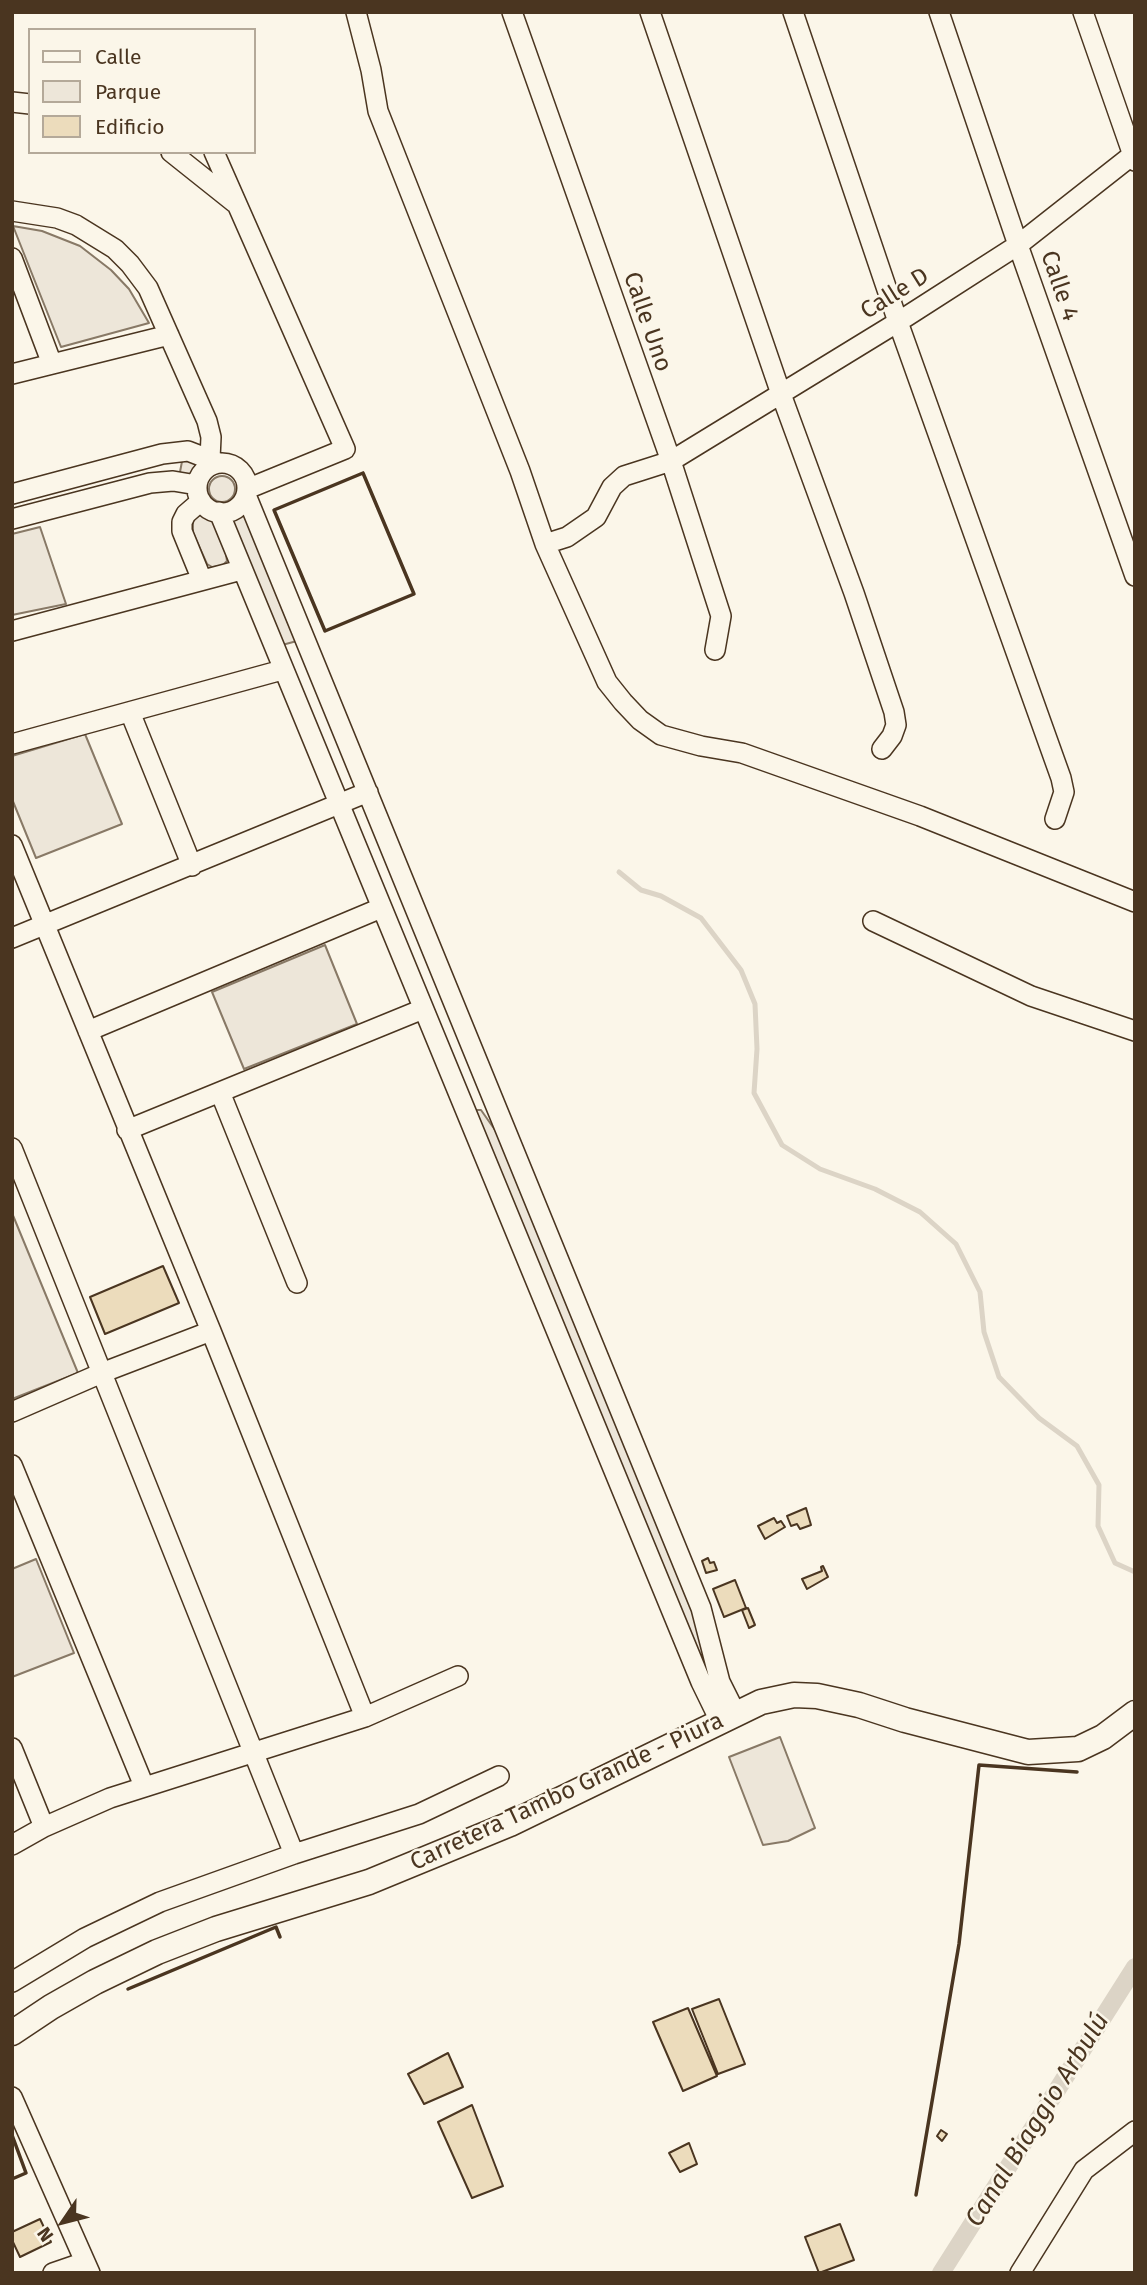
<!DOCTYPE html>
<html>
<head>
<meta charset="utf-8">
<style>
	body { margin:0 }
	#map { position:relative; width:1147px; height:2285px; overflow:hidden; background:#fbf6e9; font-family:"Fira Sans",sans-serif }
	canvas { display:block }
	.frame { position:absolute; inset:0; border:14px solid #4a3520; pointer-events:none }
	.legend { position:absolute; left:28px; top:28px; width:228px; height:126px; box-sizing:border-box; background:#fbf6e9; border:2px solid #b4a999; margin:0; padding:9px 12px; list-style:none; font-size:21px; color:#4a3520 }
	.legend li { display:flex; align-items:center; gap:14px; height:35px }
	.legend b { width:35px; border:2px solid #b4a999 }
	.north { position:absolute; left:28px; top:2187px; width:70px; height:70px; -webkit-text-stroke:5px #fbf6e9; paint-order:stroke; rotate:235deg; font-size:19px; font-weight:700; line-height:28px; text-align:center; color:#4a3520 }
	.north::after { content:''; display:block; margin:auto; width:24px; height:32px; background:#4a3520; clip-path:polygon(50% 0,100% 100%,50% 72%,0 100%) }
</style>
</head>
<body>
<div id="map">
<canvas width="1147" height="2285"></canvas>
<div class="frame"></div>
<ul class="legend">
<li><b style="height:9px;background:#fbf6e9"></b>Calle</li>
<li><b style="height:19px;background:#ede6d9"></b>Parque</li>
<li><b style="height:19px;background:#ecdcbc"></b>Edificio</li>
</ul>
<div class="north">N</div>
</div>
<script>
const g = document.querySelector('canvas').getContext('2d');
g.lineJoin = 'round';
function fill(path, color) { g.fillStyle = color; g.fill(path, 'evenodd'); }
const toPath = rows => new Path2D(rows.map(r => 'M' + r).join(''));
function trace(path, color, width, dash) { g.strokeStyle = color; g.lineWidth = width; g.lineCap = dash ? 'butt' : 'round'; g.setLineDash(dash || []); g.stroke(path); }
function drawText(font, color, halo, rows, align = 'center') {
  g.font = font + ' "Fira Sans",sans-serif'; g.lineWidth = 5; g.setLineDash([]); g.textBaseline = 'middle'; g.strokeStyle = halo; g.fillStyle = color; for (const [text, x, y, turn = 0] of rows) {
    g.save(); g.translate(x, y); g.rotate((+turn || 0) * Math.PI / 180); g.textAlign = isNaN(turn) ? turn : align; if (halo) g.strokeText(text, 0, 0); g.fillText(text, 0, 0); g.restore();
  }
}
const green = toPath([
	[13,226,42,231,80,246,111,270,129,289,149,323,61,347,13,226],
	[183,456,201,466,197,473,191,476,182,475,180,472,183,456],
	'209 489a13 13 0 1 1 26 0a13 13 0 1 1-26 0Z',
	[241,510,245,511,297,641,282,645,230,521,232,515,241,510],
	[201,514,210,518,214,524,226,554,227,561,222,566,212,567,207,564,193,533,193,520,201,514],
	[40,527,66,604,12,615,12,534,40,527],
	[85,734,122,824,36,858,12,799,12,756,85,734],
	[325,945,357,1024,244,1069,212,992,325,945],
	[475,1110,481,1110,502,1140,695,1607,713,1681,707,1683,475,1110],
	[12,1213,78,1373,12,1399,12,1213],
	[36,1559,74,1653,12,1677,12,1569,36,1559],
	[780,1737,815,1828,788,1841,763,1845,729,1757,780,1737]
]);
fill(green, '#ede6d9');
trace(green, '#887966', 2);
trace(toPath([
	[619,872,641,890,661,896,701,918,741,970,755,1004,757,1049,754,1093,782,1145,820,1169,875,1189,920,1212,956,1244,980,1292,984,1332,999,1377,1039,1418,1077,1446,1099,1485,1098,1526,1115,1563,1135,1572]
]), '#dcd4c6', 5);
trace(toPath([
	[941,2273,1135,1967]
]), '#dcd4c6', 18);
const building = toPath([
	[163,1266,179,1303,105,1334,90,1297,163,1266],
	[806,1508,811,1525,800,1529,797,1524,791,1526,787,1516,806,1508],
	[774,1518,777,1523,781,1521,785,1527,765,1539,758,1526,774,1518],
	[708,1558,710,1563,714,1562,717,1570,706,1573,702,1561,708,1558],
	[823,1566,828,1577,807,1589,802,1579,822,1571,821,1567,823,1566],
	[735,1580,746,1608,724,1617,713,1589,735,1580],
	[748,1608,755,1625,749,1628,742,1610,748,1608],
	[719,1999,745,2064,718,2074,692,2009,719,1999],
	[688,2008,717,2076,683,2091,653,2022,688,2008],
	[448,2053,463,2087,424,2104,408,2074,448,2053],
	[472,2105,503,2186,472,2198,438,2122,472,2105],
	[941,2130,947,2134,942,2141,937,2136,941,2130],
	[689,2143,697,2164,680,2172,669,2153,689,2143],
	[40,2219,51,2242,20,2257,12,2240,12,2232,40,2219],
	[840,2224,854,2260,819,2273,805,2237,840,2224]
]);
fill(building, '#ecdcbc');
trace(building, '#4a3520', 2);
const minor = toPath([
	[356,12,371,70,378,111,520,471,545,544,607,682,623,702,640,720,661,735,701,746,742,753,920,816,1135,902],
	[512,12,671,461,721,616,715,650],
	[650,12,781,394,854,593,894,712,896,725,892,736,882,749],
	[793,12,898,322,1061,778,1064,792,1055,819],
	[939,12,1018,245,1135,576],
	[1083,12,1135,161],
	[12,102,30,104],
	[171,152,235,203],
	[214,152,345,449,247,489],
	[12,211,57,218,76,225,115,249,130,264,148,288,207,421,211,437,210,459],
	[12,258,52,364],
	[12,374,169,335],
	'197 488a25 25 0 1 1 50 0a25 25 0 1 1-50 0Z',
	[12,494,162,454,188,451,219,463],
	[246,495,701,1608,720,1682,736,1714],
	[201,501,186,514,182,522,182,531,202,580],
	[219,512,701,1682,720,1721],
	[12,519,150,483,173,481,197,485],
	[545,544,567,537,596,517,612,487,624,476,671,461,898,322,1018,245,1135,153],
	[12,631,241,570],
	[130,712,192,866],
	[12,744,282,670],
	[12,845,211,1331,365,1717],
	[873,921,1031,996,1135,1031],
	[12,938,368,792],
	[88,1031,381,908],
	[220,1092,297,1283],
	[127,1130,423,1009],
	[12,1148,294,1854],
	[12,1412,104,1372,211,1331],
	[12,1465,144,1786],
	[12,1748,44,1827],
	[12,1845,44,1827,110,1798,365,1717,458,1676],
	[12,1982,85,1938,160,1902,294,1854,419,1814,499,1776],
	[12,2097,90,2273],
	[53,2273,85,2262],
	[1020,2273,1084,2170,1135,2131]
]);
const major = toPath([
	[12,2033,51,2007,95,1982,157,1952,216,1929,369,1882,510,1824,761,1702,794,1695,817,1696,859,1705,905,1720,1028,1752,1078,1749,1103,1737,1135,1713]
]);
trace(minor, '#4a3520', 22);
trace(major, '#4a3520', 27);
trace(minor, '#fbf6e9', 19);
trace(major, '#fbf6e9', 24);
trace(toPath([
	[363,473,414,594,325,631,274,510,363,473],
	[128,1989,276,1927,280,1937],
	[12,2135,26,2173,12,2179],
	[916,2195,959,1944,979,1765,1077,1772]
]), '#4a3520', 3.5);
drawText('24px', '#4a3520', '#fbf6e9', [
	["Calle 4",1059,286,71],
	["Calle D",895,294,-32],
	["Calle Uno",647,322,71],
	["Carretera Tambo Grande - Piura",567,1792,-25]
]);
drawText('italic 26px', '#4a3520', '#fbf6e9', [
	["Canal Biaggio Arbulú",1038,2120,-58]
]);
</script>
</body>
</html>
